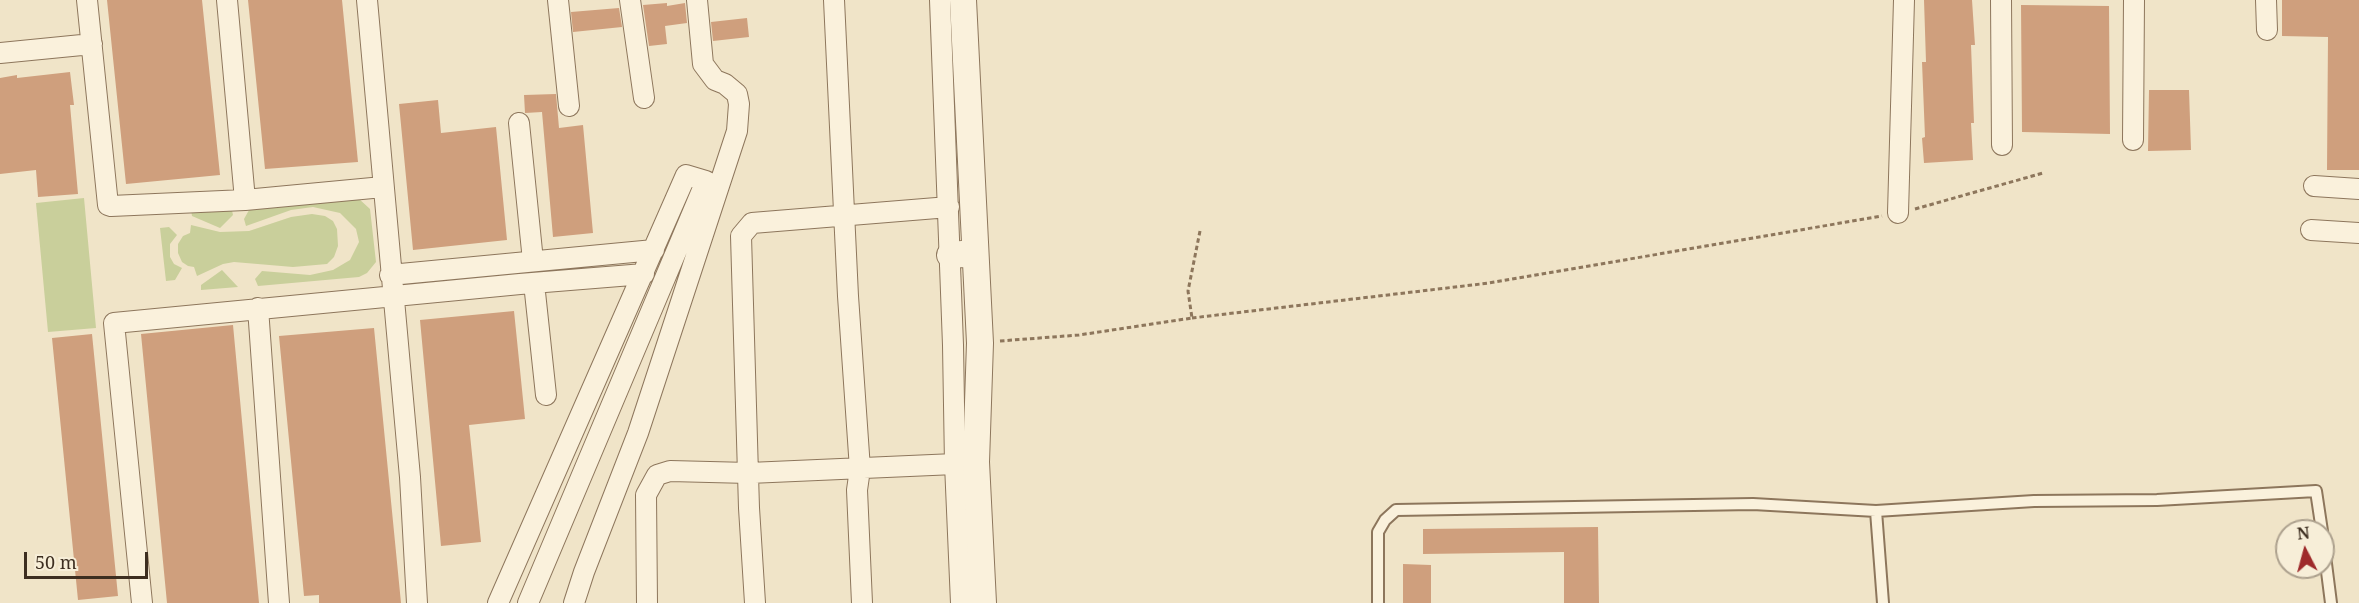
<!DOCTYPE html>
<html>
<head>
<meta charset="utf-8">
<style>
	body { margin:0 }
	#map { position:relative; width:2359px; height:603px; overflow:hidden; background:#f0e4c8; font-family:"Noto Serif",serif }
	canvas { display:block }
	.north { position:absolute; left:2275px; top:519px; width:60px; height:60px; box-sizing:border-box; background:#f7eed8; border:2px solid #ada18e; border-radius:50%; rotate:354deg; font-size:16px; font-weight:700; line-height:24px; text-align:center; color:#3d2e20 }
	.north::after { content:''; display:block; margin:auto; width:21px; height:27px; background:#9e2a2b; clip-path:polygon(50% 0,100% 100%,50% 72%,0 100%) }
	.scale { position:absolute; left:24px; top:552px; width:124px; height:27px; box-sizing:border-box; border:3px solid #3d2e20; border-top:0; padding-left:8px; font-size:18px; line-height:21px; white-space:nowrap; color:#3d2e20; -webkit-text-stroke:4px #f7eed8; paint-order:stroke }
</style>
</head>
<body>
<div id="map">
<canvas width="2359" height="603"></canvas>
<div class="north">N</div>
<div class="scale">50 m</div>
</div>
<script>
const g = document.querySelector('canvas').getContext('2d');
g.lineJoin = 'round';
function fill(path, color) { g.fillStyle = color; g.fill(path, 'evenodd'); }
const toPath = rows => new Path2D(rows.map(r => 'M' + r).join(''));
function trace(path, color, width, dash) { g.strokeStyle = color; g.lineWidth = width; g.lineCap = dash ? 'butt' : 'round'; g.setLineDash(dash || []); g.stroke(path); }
fill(toPath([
	[84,198,96,328,48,332,36,203],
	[358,198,370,209,376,262,367,273,359,277,258,286,255,279,262,271,310,275,333,270,350,260,359,242,356,229,340,213,313,207,291,210,246,226,244,219,253,203],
	[231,206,233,215,220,228,192,216,191,210],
	[312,214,325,216,333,221,337,229,338,246,334,257,327,264,293,267,234,262,223,264,197,276,194,267,188,266,182,262,178,253,178,244,183,236,190,233,191,225,220,232,249,231,291,217],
	[169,227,177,235,170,244,170,257,174,264,182,268,175,280,166,281,160,228],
	[222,270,238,287,201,290,201,285]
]), '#c9cf9b');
fill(toPath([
	[107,0,202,0,220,175,126,184],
	[248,0,342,0,358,162,265,169],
	[1924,0,1972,0,1975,45,1971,45,1974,123,1971,123,1973,160,1924,163,1922,138,1925,137,1922,62,1926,62],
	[2282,0,2359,0,2359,170,2327,170,2328,37,2282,36],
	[667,3,667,6,685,3,687,23,665,26,667,44,649,46,643,5],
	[2021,5,2109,6,2110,134,2022,132],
	[619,8,622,27,573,32,571,12],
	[747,18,749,37,713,41,711,22],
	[70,72,74,105,70,105,78,194,38,197,36,170,0,174,0,78,17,75,17,78],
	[2149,90,2189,90,2191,150,2148,151],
	[556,94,559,128,583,125,593,233,553,237,542,112,525,113,524,95],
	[438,100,441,133,496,127,507,240,413,250,399,104],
	[514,311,525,419,469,425,481,542,441,546,420,320],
	[233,325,259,603,167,603,141,334],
	[374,328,401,603,319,603,319,595,304,596,279,336],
	[92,334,118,596,78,600,52,338],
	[1598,527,1599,603,1564,603,1564,552,1423,554,1423,529],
	[1403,564,1431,565,1431,603,1403,603]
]), '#cf9f7d');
const service = toPath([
	[1876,511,2034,501,2157,500,2316,491,2322,531],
	[2323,540,2331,603],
	[1378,603,1378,532,1385,520,1396,510,1753,504,1876,511,1883,603]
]);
const minor = toPath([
	[87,0,108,205,111,206,245,200,383,187],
	[227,0,245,200],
	[367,0,410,477,417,603],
	[558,0,569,106],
	[630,0,644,98],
	[834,0,848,296,860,469,857,490,862,603],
	[940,0,953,345,955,464,961,603],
	[2001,0,2002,145],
	[2266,0,2267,30],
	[0,53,92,44],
	[519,123,533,261],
	[2133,140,2134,0],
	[2314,186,2359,189],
	[1898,213,1904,0],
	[2311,230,2359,233],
	[390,275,654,250],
	[534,283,546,395],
	[258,308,279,603],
	[142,603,114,323,520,284,644,274],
	[498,603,686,175,706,181,528,603],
	[574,603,584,572,638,433,737,131,739,104,737,94,725,84,715,80,703,64,697,0],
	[647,603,646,495,657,475,670,471,749,473,955,464],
	[755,603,749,508,741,236,752,223,949,207]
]);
const tertiary = toPath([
	[963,0,980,343,976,462,983,603],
	[950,255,975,253]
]);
trace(service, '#8d765c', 14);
trace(minor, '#8d765c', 22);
trace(tertiary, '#8d765c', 28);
trace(toPath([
	[1915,209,2043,173],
	[1192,318,1489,283,1882,216],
	[1000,341,1079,335,1192,318,1188,291,1200,231]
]), '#8d765c', 3, [4.5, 3]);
trace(service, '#faf1dc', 10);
trace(minor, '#faf1dc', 20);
trace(tertiary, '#faf1dc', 26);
</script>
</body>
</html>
